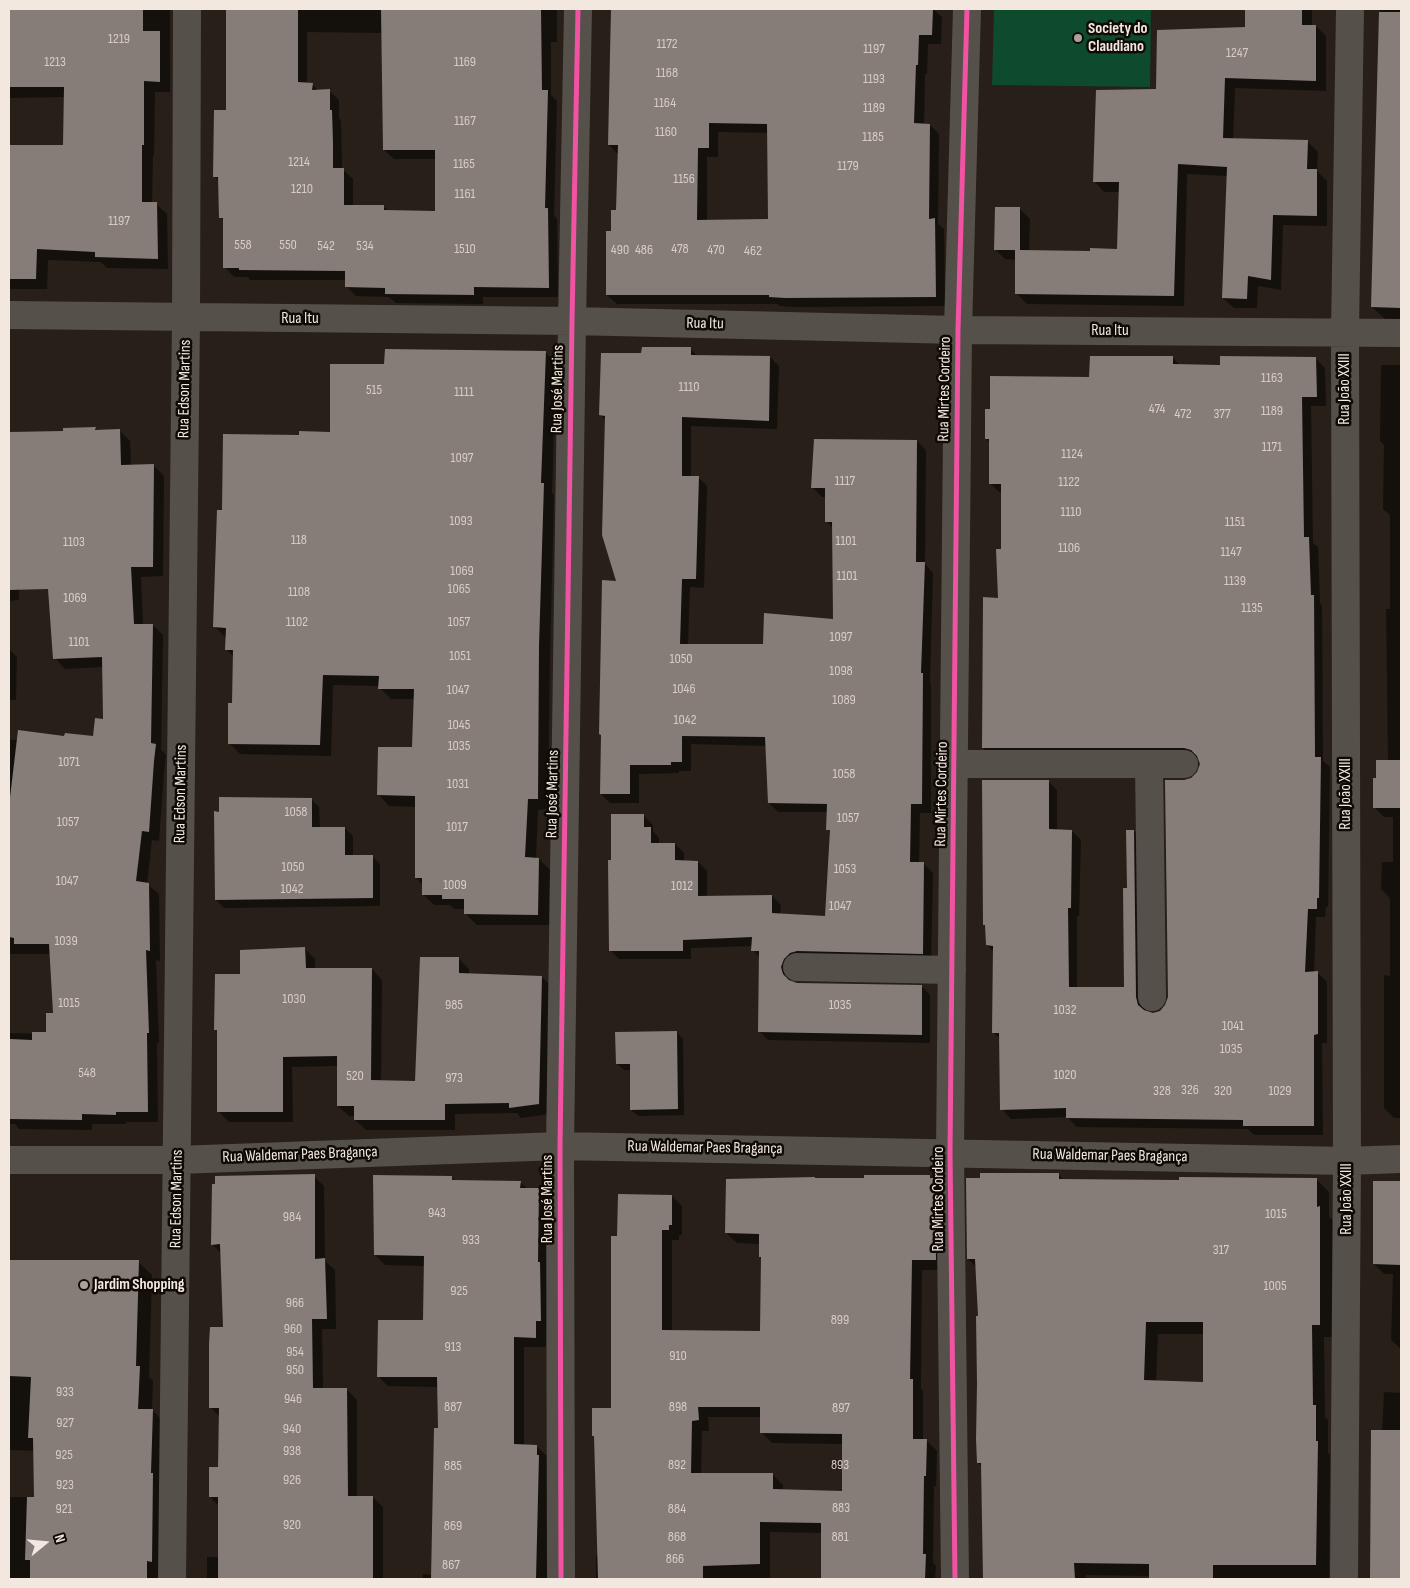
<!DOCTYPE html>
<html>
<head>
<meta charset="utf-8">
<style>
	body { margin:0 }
	#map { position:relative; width:1410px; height:1588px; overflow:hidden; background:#271f18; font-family:"Sofia Sans Condensed",sans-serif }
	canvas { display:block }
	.frame { position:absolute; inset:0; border:10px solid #f2e8e0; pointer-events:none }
	.north { position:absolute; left:20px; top:1518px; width:50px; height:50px; -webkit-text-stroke:4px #100a05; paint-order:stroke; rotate:73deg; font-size:14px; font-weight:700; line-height:20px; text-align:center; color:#f2e8e0 }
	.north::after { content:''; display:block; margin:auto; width:18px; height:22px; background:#f2e8e0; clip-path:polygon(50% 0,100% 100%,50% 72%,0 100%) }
</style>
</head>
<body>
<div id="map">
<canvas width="1410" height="1588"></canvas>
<div class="frame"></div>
<div class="north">N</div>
</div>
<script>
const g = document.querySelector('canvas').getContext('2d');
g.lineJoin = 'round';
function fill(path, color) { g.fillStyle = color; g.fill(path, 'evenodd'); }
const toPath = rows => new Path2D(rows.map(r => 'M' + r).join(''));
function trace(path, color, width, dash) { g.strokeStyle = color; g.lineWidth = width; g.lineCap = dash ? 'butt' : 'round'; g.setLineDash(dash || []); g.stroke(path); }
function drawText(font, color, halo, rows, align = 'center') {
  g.font = font + ' "Sofia Sans Condensed",sans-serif'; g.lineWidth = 5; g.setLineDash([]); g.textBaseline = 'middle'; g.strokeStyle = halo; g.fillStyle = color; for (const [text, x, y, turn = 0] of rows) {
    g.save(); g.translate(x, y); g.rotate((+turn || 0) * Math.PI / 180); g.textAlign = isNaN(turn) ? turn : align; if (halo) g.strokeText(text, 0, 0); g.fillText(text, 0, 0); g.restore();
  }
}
fill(toPath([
	[994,9,1151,9,1150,87,992,85]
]), '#0e4a2c');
fill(toPath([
	[9,9,175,9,175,10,170,10,170,92,155,92,154,156,153,156,152,204,156,204,167,214,168,269,107,268,101,262,48,260,47,289,9,289,9,146,64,146,65,97,9,98],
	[227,9,557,9,557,42,551,42,551,95,557,101,554,216,557,219,558,297,483,297,483,304,396,303,389,297,356,296,346,286,346,280,250,280,248,277,234,277,225,267,225,221,220,217,219,181,214,176,227,111],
	[307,32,382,33,384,150,394,159,436,159,436,213,389,211,383,206,353,207,353,179,342,169,341,121,339,118,339,100,329,91,319,91,312,84,307,84],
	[612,9,933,9,942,17,941,44,928,44,927,74,925,74,924,125,930,125,939,134,938,224,944,229,945,306,795,307,780,306,777,304,617,304,607,295,613,233,617,211,619,155,609,145],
	[718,132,769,133,769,220,707,221,707,157,718,157],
	[1246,9,1312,9,1312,26,1316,26,1326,36,1326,91,1235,88,1233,139,1308,142,1318,152,1317,171,1327,181,1327,226,1283,225,1281,290,1258,286,1257,308,1234,308,1223,298,1228,176,1187,174,1184,306,1027,304,1016,293,1016,260,1005,259,995,249,1019,208,1030,219,1029,251,1091,252,1118,250,1120,192,1104,192,1094,181,1157,90,1246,28],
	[1380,9,1401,9,1401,321,1386,320,1372,307],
	[690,349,698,356,770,357,779,366,777,429,691,426,691,477,698,477,707,486,704,588,690,587,688,646,764,646,834,620,834,529,826,521,826,497,822,497,813,488,917,441,926,450,925,564,933,573,930,682,931,683,931,813,920,813,919,863,924,864,933,873,931,962,790,977,791,982,796,984,921,986,930,995,930,1043,768,1040,759,1031,760,958,753,950,753,946,691,948,691,959,619,959,610,950,612,861,644,816,653,825,653,831,659,838,659,844,675,844,684,853,684,862,698,862,707,871,707,897,772,896,781,905,780,914,826,917,831,832,828,829,828,812,778,812,769,803,767,746,691,744,691,771,679,771,679,773,639,774,639,803,610,803,601,794,618,582,606,420,601,415,642,355],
	[545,352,556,363,552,493,554,495,550,657,548,809,538,810,536,859,539,859,550,870,549,925,477,925,466,914,466,909,454,909,450,905,434,905,423,894,423,885,416,878,416,807,389,806,379,795,413,748,415,699,391,699,380,688,380,686,333,685,331,756,240,754,229,743,233,704,234,657,227,650,226,638,215,627,223,511,300,436,331,433,386,365],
	[1173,358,1180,365,1221,367,1316,359,1325,368,1326,406,1311,406,1313,543,1318,547,1320,603,1322,606,1323,761,1330,767,1328,907,1326,907,1325,917,1316,917,1314,973,1317,972,1327,982,1327,1043,1322,1043,1323,1135,1254,1135,1248,1129,1077,1127,1067,1117,1011,1119,1002,1109,1000,1039,993,1032,994,952,987,945,986,927,984,924,1048,781,1057,790,1057,831,1072,831,1081,840,1079,916,1077,916,1077,988,1126,988,1129,890,1134,831,1143,841,1145,1007,1147,1012,1153,1014,1161,1011,1167,1005,1169,997,1184,781,1192,779,1198,773,1201,765,1199,758,1194,757,992,757,983,748,999,599,1003,550,1002,492,999,492,990,483,990,443,986,439,1091,378],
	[1381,365,1401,365,1401,1118,1394,1118,1384,1108,1384,975,1390,976,1390,898,1381,889,1382,862,1393,862,1393,817,1384,817,1375,808,1377,779,1388,761,1386,609,1390,609,1390,515,1383,509,1384,445,1380,441],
	[95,428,98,431,119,430,130,441,131,466,153,465,164,476,163,576,141,577,143,625,153,625,163,635,161,750,166,755,164,772,159,841,152,840,147,884,159,894,160,961,156,960,159,1043,157,1043,158,1122,126,1122,126,1124,92,1124,92,1130,19,1129,15,1124,9,1124,9,1033,47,1034,54,1014,50,954,9,954,9,740,65,737,94,738,104,720,103,667,65,669,55,658,45,517,21,518,19,600,9,601,9,433,65,433],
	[9,649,17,657,16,700,9,700],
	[311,799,319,807,320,828,345,828,353,836,353,856,372,856,380,864,380,906,224,908,216,900],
	[304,948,315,959,315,970,372,969,382,980,381,1082,417,1082,458,958,469,969,469,975,542,977,552,987,549,1114,521,1118,517,1113,455,1114,455,1130,366,1130,355,1120,355,1116,349,1116,338,1106,338,1066,292,1067,293,1122,229,1122,219,1112,218,1032,216,1030,241,975],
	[677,1032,683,1039,684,1115,638,1116,631,1110,631,1070,624,1070,617,1064],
	[1059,1175,1064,1180,1180,1181,1316,1179,1329,1192,1329,1217,1333,1220,1332,1337,1324,1337,1325,1417,1328,1420,1328,1453,1330,1455,1329,1579,1150,1579,1150,1576,1086,1575,1086,1579,984,1579,983,1467,978,1463,979,1318,977,1268,968,1259],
	[1158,1334,1205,1334,1204,1383,1156,1382],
	[314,1176,324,1186,325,1261,335,1270,336,1329,322,1329,323,1389,346,1389,357,1400,357,1497,372,1497,383,1507,383,1579,207,1579,207,1557,219,1557,219,1506,210,1497,220,1469,220,1417,211,1408,224,1328,222,1254,212,1244],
	[930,1176,945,1190,946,1270,922,1270,921,1389,923,1391,923,1440,926,1440,937,1451,936,1486,934,1486,933,1563,936,1566,935,1579,822,1579,822,1533,770,1532,770,1579,596,1579,596,1555,599,1556,596,1438,594,1436,612,1409,619,1237,672,1196,682,1206,682,1235,679,1235,679,1240,672,1240,672,1331,761,1332,762,1259,760,1257,760,1244,737,1243,726,1233,816,1180],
	[708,1417,761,1417,761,1432,772,1443,843,1444,843,1492,783,1491,783,1485,772,1474,701,1474,702,1431,709,1431],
	[452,1178,455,1181,520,1182,528,1189,538,1190,548,1200,550,1331,546,1331,546,1347,524,1347,524,1446,536,1446,547,1456,547,1464,549,1466,547,1579,423,1579,423,1574,433,1575,439,1429,438,1387,388,1386,378,1376,424,1322,425,1266,385,1265,375,1255],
	[1374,1182,1401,1182,1401,1349,1391,1340,1393,1274,1384,1274,1374,1264],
	[9,1261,138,1262,152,1275,149,1377,153,1381,152,1410,166,1424,161,1579,9,1579,9,1497,35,1497,35,1451,9,1450],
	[1384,1392,1401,1393,1401,1579,1371,1579,1372,1431,1382,1431]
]), '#0007');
fill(toPath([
	[9,9,143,9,143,31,160,31,160,82,144,81,144,145,142,145,142,202,157,202,158,259,95,257,95,252,37,249,36,279,9,279,9,145,63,145,64,87,9,87],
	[226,9,298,9,298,82,313,83,312,90,330,89,330,110,332,110,333,143,333,168,344,168,344,205,384,205,384,210,435,211,435,150,383,150,381,9,541,9,542,90,548,90,545,208,548,208,549,288,474,287,474,295,385,294,385,288,345,287,345,271,239,270,239,268,223,268,223,218,219,218,218,177,213,177,214,110,226,110],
	[611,9,933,9,932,35,919,35,918,65,916,65,914,123,930,124,929,219,935,218,936,297,785,298,769,297,769,295,606,295,606,231,611,231,611,210,616,210,618,145,608,145],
	[709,123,767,124,768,219,697,220,698,148,709,148],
	[1245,9,1302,9,1302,25,1316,25,1316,81,1225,78,1223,138,1308,140,1307,169,1317,169,1317,216,1273,215,1271,280,1248,276,1247,299,1222,298,1227,167,1178,164,1174,296,1015,294,1015,250,994,250,995,207,1020,207,1020,250,1090,251,1090,248,1117,249,1119,182,1093,182,1096,90,1156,89,1157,30,1245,27],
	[1379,12,1401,12,1401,308,1371,307],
	[642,347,691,347,691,355,770,356,769,421,682,417,682,476,699,476,696,579,682,579,680,644,763,644,764,613,833,619,832,522,825,522,825,488,811,488,814,439,917,440,916,562,925,562,921,673,923,673,922,804,911,804,910,862,924,862,923,954,797,951,790,953,784,959,781,967,783,974,789,980,797,983,922,985,922,1035,758,1032,759,951,751,951,752,937,683,940,683,951,609,951,608,860,611,860,611,814,644,814,644,827,651,827,651,843,675,843,675,860,698,861,698,896,772,895,772,913,825,916,830,830,826,830,827,804,768,803,765,737,682,736,682,762,671,762,671,765,630,765,630,794,600,794,601,735,599,734,602,580,616,581,602,535,605,416,599,415,601,353,641,353],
	[385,349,546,351,541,483,544,483,539,646,538,799,528,799,525,857,539,858,538,915,464,914,464,899,442,899,442,895,422,895,422,878,415,878,415,796,377,795,378,747,412,747,414,689,378,689,379,676,323,675,320,745,228,744,228,703,232,703,233,650,225,650,226,628,213,627,217,510,222,510,223,434,299,435,299,431,330,432,330,364,384,364],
	[1090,356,1173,356,1173,364,1220,365,1220,356,1316,357,1317,397,1302,397,1304,537,1309,537,1311,595,1314,595,1315,757,1321,757,1319,898,1317,898,1317,909,1308,909,1305,972,1318,971,1318,1034,1314,1035,1314,1126,1243,1126,1243,1120,1066,1118,1066,1108,1000,1110,999,1033,992,1033,993,946,986,945,985,925,983,925,982,780,1049,780,1049,829,1072,830,1071,908,1068,908,1069,987,1124,987,1123,888,1127,888,1126,830,1134,830,1136,997,1138,1005,1144,1010,1153,1013,1160,1011,1165,1005,1168,997,1165,780,1184,780,1191,778,1197,772,1200,764,1197,756,1191,750,1184,748,982,748,983,597,998,598,996,549,1001,549,1001,484,989,484,989,439,985,439,985,409,990,409,990,376,1089,377],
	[96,427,95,430,120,429,121,465,154,464,153,567,131,567,134,624,153,624,151,743,156,744,154,761,149,832,142,831,136,881,149,883,150,951,146,950,149,1033,147,1033,148,1112,116,1112,116,1115,82,1114,82,1120,9,1119,9,1060,10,1060,10,1039,32,1040,32,1032,46,1032,46,1013,53,1013,49,944,14,944,14,938,9,937,9,806,18,730,64,736,65,733,93,736,95,718,103,719,102,657,53,659,48,589,9,590,9,432,63,431,63,428],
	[1376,760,1401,760,1401,808,1373,808,1373,778,1376,778],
	[219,797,312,798,312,827,345,827,345,855,373,855,373,898,215,900,214,811,219,812],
	[305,947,306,968,372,968,371,1080,415,1081,420,957,459,957,459,973,542,976,539,1104,509,1108,509,1103,445,1104,445,1120,354,1120,354,1106,337,1106,337,1056,283,1057,283,1112,217,1112,217,1030,214,1030,215,974,240,974,240,950],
	[677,1031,678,1109,630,1110,630,1064,616,1064,615,1032],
	[980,1173,1059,1173,1059,1179,1179,1180,1179,1177,1317,1178,1317,1207,1320,1206,1320,1325,1312,1325,1313,1405,1316,1405,1316,1441,1318,1441,1316,1565,1213,1565,1213,1579,1149,1579,1149,1564,1074,1563,1075,1579,983,1579,981,1463,977,1463,976,1439,977,1384,976,1316,978,1316,975,1259,967,1259,966,1178,980,1178],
	[1146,1322,1203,1322,1203,1382,1144,1380],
	[315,1174,315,1259,325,1258,327,1319,312,1319,313,1388,347,1388,348,1496,373,1496,373,1579,218,1579,218,1497,209,1497,209,1467,218,1467,219,1408,209,1408,209,1344,210,1327,223,1327,220,1244,211,1245,212,1184,215,1184,215,1176],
	[373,1175,452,1176,452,1180,521,1181,520,1188,539,1188,538,1262,540,1262,541,1321,536,1321,536,1338,514,1337,514,1444,537,1445,537,1455,539,1455,536,1579,431,1579,434,1428,438,1428,437,1377,377,1377,378,1320,423,1320,424,1256,374,1255],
	[864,1175,930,1175,930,1178,935,1178,936,1260,912,1260,910,1379,913,1379,913,1439,927,1439,926,1476,924,1476,923,1554,926,1554,925,1579,821,1579,821,1523,760,1522,760,1564,703,1566,703,1579,598,1579,594,1436,592,1436,592,1408,611,1408,611,1236,617,1236,618,1194,672,1195,672,1225,669,1225,669,1230,662,1230,662,1330,760,1331,761,1257,759,1257,759,1234,725,1233,726,1179,815,1177,815,1178,864,1178],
	[698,1407,760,1407,760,1433,842,1434,842,1491,773,1489,773,1473,691,1473,692,1421,699,1420],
	[1373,1181,1401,1181,1401,1265,1373,1264],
	[9,1260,139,1260,136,1366,140,1366,138,1409,153,1409,151,1473,153,1473,152,1562,147,1561,147,1579,30,1579,30,1560,25,1560,27,1497,34,1497,33,1438,28,1438,31,1377,9,1376],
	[1371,1430,1401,1430,1401,1579,1370,1579]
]), '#867d79');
trace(toPath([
	[9,315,572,321,958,330,1401,333],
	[954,764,1184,764],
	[1149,764,1152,997],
	[797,967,952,970],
	[9,1160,177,1160,560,1146,1347,1161,1401,1159],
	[172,1579,186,318,187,9],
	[561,1579,560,1146,572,321,578,9],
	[955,1579,950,1152,958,330,967,9],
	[1344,1579,1347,1161,1345,332,1350,9]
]), '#56504b', 28);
trace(toPath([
	[561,1579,560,1146,572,321,578,9],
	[955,1579,950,1152,958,330,967,9]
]), '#f153a3', 5);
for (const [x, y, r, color] of [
	[1078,38,5,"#aba29a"],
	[84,1285,5,"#aba29a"]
]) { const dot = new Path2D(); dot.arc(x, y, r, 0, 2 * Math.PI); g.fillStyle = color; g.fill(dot); trace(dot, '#100a05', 2); }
drawText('14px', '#d7cdc6', null, [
	["1219",119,39],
	["1172",667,44],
	["1197",874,49],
	["1247",1237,53],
	["1213",55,62],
	["1169",465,62],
	["1168",667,73],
	["1193",874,79],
	["1164",665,103],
	["1189",874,108],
	["1167",465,121],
	["1160",666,132],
	["1185",873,137],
	["1214",299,162],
	["1165",464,164],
	["1179",848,166],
	["1156",684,179],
	["1210",302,189],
	["1161",465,194],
	["1197",119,221],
	["558",243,245],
	["550",288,245],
	["542",326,246],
	["534",365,246],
	["1510",465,249],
	["478",680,249],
	["490",620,250],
	["486",644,250],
	["470",716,250],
	["462",753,251],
	["1163",1272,378],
	["1110",689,387],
	["515",374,390],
	["1111",464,392],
	["474",1157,409],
	["1189",1272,411],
	["472",1183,414],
	["377",1222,414],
	["1171",1272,447],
	["1124",1072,454],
	["1097",462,458],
	["1117",845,481],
	["1122",1069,482],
	["1110",1071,512],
	["1093",461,521],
	["1151",1235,522],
	["118",299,540],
	["1101",846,541],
	["1103",74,542],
	["1106",1069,548],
	["1147",1231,552],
	["1069",462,571],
	["1101",847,576],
	["1139",1235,581],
	["1065",459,589],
	["1108",299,592],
	["1069",75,598],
	["1135",1252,608],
	["1102",297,622],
	["1057",459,622],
	["1097",841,637],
	["1101",79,642],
	["1051",460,656],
	["1050",681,659],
	["1098",841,671],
	["1046",684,689],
	["1047",458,690],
	["1089",844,700],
	["1042",685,720],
	["1045",459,725],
	["1035",459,746],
	["1071",69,762],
	["1058",844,774],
	["1031",458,784],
	["1058",296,812],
	["1057",848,818],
	["1057",68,822],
	["1017",457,827],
	["1050",293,867],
	["1053",845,869],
	["1047",67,881],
	["1009",455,885],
	["1012",682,886],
	["1042",292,889],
	["1047",840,906],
	["1039",66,941],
	["1030",294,999],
	["1015",69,1003],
	["985",454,1005],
	["1035",840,1005],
	["1032",1065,1010],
	["1041",1233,1026],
	["1035",1231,1049],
	["548",87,1073],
	["1020",1065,1075],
	["520",355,1076],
	["973",454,1078],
	["326",1190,1090],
	["328",1162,1091],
	["320",1223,1091],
	["1029",1280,1091],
	["943",437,1213],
	["1015",1276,1214],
	["984",292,1217],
	["933",471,1240],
	["317",1221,1250],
	["1005",1275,1286],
	["925",459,1291],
	["966",295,1303],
	["899",840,1320],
	["960",293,1329],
	["913",453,1347],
	["954",295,1352],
	["910",678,1356],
	["950",295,1370],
	["933",65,1392],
	["946",293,1399],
	["887",453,1407],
	["898",678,1407],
	["897",841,1408],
	["927",65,1423],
	["940",292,1429],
	["938",292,1451],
	["925",64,1455],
	["892",677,1465],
	["893",840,1465],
	["885",453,1466],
	["926",292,1480],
	["923",65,1485],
	["883",841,1508],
	["921",64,1509],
	["884",677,1509],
	["920",292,1525],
	["869",453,1526],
	["868",677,1537],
	["881",840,1537],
	["866",675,1559],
	["867",451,1565]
]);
drawText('bold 16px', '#f2e8e0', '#100a05', [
	["Society do",1088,29],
	["Claudiano",1088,47],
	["Jardim Shopping",94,1285]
], 'left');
drawText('16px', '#f2e8e0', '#100a05', [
	["Rua Itu",300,319],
	["Rua Itu",705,324,1],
	["Rua Itu",1110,331],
	["Rua Edson Martins",185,389,-89],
	["Rua José Martins",558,389,-89],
	["Rua Mirtes Cordeiro",945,389,-89],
	["Rua João XXIII",1345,389,-90],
	["Rua Edson Martins",181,794,-89],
	["Rua José Martins",553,794,-89],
	["Rua Mirtes Cordeiro",942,794,-89],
	["Rua João XXIII",1346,794,-90],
	["Rua Waldemar Paes Bragança",705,1148,1],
	["Rua Waldemar Paes Bragança",300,1155,-2],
	["Rua Waldemar Paes Bragança",1110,1156,1],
	["Rua Edson Martins",177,1199,-89],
	["Rua José Martins",548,1199,-90],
	["Rua Mirtes Cordeiro",939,1199,-90],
	["Rua João XXIII",1347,1199,-90]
]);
</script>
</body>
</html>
